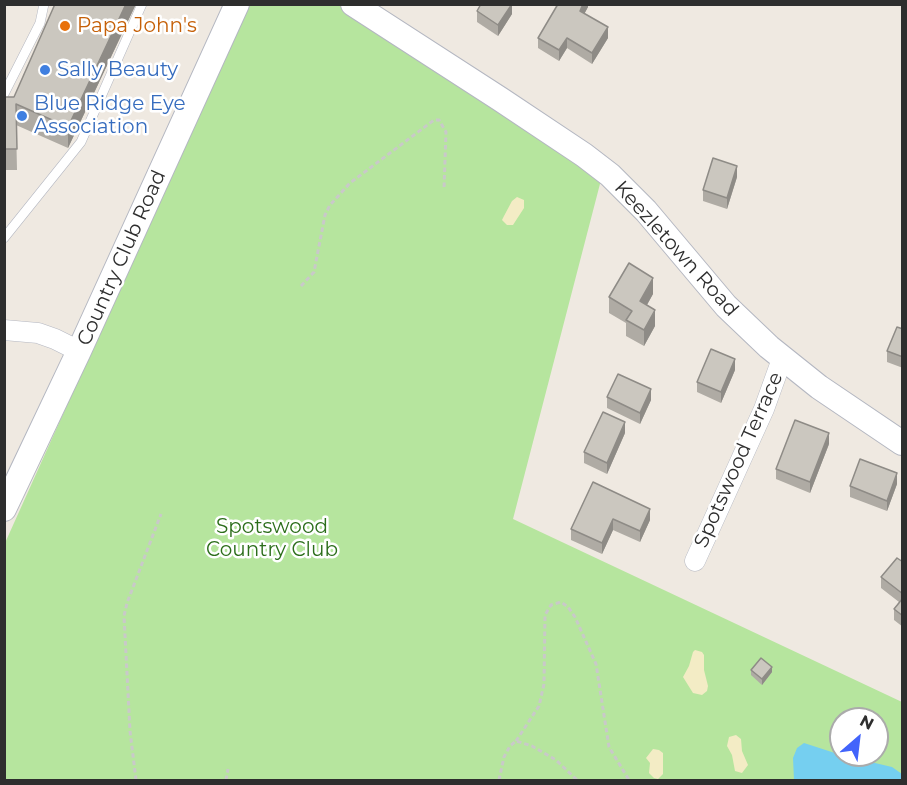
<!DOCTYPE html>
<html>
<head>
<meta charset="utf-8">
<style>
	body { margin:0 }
	#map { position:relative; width:907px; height:785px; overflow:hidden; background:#efe9e1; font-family:Montserrat,sans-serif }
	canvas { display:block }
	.frame { position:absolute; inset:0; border:6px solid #2e2e2e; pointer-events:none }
	.north { position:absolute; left:829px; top:707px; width:60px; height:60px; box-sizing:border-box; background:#fff; border:2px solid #ababab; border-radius:50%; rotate:28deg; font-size:16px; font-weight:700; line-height:24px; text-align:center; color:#2e2e2e }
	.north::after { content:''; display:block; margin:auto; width:21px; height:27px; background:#4264fb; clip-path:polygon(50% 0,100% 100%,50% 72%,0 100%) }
</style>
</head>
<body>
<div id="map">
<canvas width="907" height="785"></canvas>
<div class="frame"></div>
<div class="north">N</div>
</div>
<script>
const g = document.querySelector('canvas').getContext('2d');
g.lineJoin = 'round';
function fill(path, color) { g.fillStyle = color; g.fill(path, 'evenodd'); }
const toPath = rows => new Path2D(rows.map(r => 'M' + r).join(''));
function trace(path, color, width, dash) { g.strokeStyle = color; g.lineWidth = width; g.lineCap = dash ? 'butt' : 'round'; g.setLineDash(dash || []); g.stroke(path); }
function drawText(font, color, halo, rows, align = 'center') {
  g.font = font + ' Montserrat,sans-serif'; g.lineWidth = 5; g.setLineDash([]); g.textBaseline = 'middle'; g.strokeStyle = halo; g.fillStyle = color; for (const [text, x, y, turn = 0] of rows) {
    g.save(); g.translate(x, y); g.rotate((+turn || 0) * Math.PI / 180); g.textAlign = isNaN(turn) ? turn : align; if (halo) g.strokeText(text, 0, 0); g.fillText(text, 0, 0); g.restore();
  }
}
fill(toPath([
	[247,5,342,5,601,180,513,519,902,702,902,780,5,780,5,543],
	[841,719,877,719,877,755,841,755]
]), '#b6e59e');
fill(toPath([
	[517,197,524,200,524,208,513,225,507,225,502,220,504,216,512,201],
	[695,650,702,652,704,655,704,670,708,686,707,691,702,695,693,693,683,677,689,666,693,652],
	[736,735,741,739,742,751,748,765,742,773,735,771,732,755,727,746,729,737],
	[653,749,659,750,663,753,663,774,658,779,654,778,649,773,650,763,646,758]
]), '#f3ecc5');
fill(toPath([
	[804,743,841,755,892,767,902,774,902,780,794,780,793,758,797,748]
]), '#75cff0');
const service = toPath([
	[4,94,40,23,44,4],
	[4,238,81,142,142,4]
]);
const minor = toPath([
	[4,330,38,333,55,339,79,351],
	[695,561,764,409,782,359]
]);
const tertiary = toPath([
	[353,4,500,99,584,155,610,175,646,211,726,306,769,347,819,387,902,443],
	[4,509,79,351,237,4]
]);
trace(service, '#b4b7c1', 10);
trace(minor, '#b4b7c1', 21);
trace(tertiary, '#b4b7c1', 26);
trace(toPath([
	[301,286,314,272,325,215,330,205,350,183,434,120,439,120,446,132,444,189],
	[516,741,539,706,544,684,545,615,551,605,561,602,568,607,575,617,596,664,609,747,629,780],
	[136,780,130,731,124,616,127,603,161,514],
	[226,780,228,769],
	[499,780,504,757,510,746,516,741,532,746,556,760,577,780]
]), '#c9c9c9', 3, [4.5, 3]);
trace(service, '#fff', 9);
trace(minor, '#fff', 20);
trace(tertiary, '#fff', 24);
fill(toPath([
	[55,4,136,4,68,148,16,125,17,170,4,170,4,97,14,97],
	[512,4,512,14,498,36,477,22,477,11],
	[588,4,588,7,584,14,608,38,592,64,567,48,559,61,538,48,538,38],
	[737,177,727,209,703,201,703,190],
	[653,294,647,305,655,326,644,346,626,336,626,323,609,313,609,297],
	[903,329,903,368,887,362,887,351],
	[735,370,721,403,697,392,697,382],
	[607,397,651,400,640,424,607,408],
	[625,433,607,474,584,463,584,452],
	[829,444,810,493,776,479,776,469],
	[593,482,650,520,640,542,613,530,602,554,571,540,571,529],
	[897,484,887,511,850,497,850,486],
	[903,562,903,627,894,620,894,609,899,602,881,588,881,577],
	[751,670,772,672,762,685,751,675]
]), '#afaba4');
fill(toPath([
	[126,4,136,4,68,148,68,127],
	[512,4,512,14,498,36,498,25],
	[583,4,588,4,588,7,580,22,580,11],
	[608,27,608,38,592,64,592,53],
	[567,38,567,48,559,61,559,50],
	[737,166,737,177,727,209,727,198],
	[653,278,653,294,640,317,640,301],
	[655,310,655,326,644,346,644,330],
	[735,359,735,370,721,403,721,392],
	[651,389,651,400,640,424,640,413],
	[625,422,625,433,607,474,607,463],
	[829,433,829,444,810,493,810,482],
	[897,473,897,484,887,511,887,501],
	[650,509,650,520,640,542,640,531],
	[613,519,613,530,602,554,602,543],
	[772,667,772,672,762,685,762,679]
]), '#8e8b86');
const building = toPath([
	[55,4,126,4,68,127,16,104,17,149,4,149,4,97,14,97,55,4],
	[481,4,512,4,498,25,477,11,481,4],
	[558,4,583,4,580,11,608,27,592,53,567,38,559,50,538,38,558,4],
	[713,158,737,166,727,198,703,190,713,158],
	[629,263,653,278,640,301,655,310,644,330,626,320,632,311,609,297,629,263],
	[897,327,903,329,903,357,887,351,897,327],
	[711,349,735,359,721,392,697,382,711,349],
	[618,374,651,389,640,413,607,397,618,374],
	[603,412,625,422,607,463,584,452,603,412],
	[795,420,829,433,810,482,776,469,795,420],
	[860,459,897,473,887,501,850,486,860,459],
	[593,482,650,509,640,531,613,519,602,543,571,529,593,482],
	[897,558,903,562,903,594,881,577,897,558],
	[903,598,903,616,894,609,903,598],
	[761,658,772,667,762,679,751,670,761,658]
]);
fill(building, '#cbc7bf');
trace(building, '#8e8b86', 1.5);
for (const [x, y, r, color] of [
	[65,26,6,"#e8710a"],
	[45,70,6,"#3f7fe0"],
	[22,116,6,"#3f7fe0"]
]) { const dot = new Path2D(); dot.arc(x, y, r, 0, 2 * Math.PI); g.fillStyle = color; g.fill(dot); trace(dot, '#fff', 2); }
drawText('20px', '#c56008', '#fff', [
	["Papa John's",77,26]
], 'left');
drawText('20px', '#366cbe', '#fff', [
	["Sally Beauty",57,70],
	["Blue Ridge Eye",34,104],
	["Association",34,127]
], 'left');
drawText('20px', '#2e2e2e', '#fff', [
	["Keezletown Road",676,249,48],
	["Country Club Road",122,258,-66],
	["Spotswood Terrace",739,460,-66]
]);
drawText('20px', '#2c6e1b', '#fff', [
	["Spotswood",272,527],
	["Country Club",272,550]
]);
</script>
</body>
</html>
